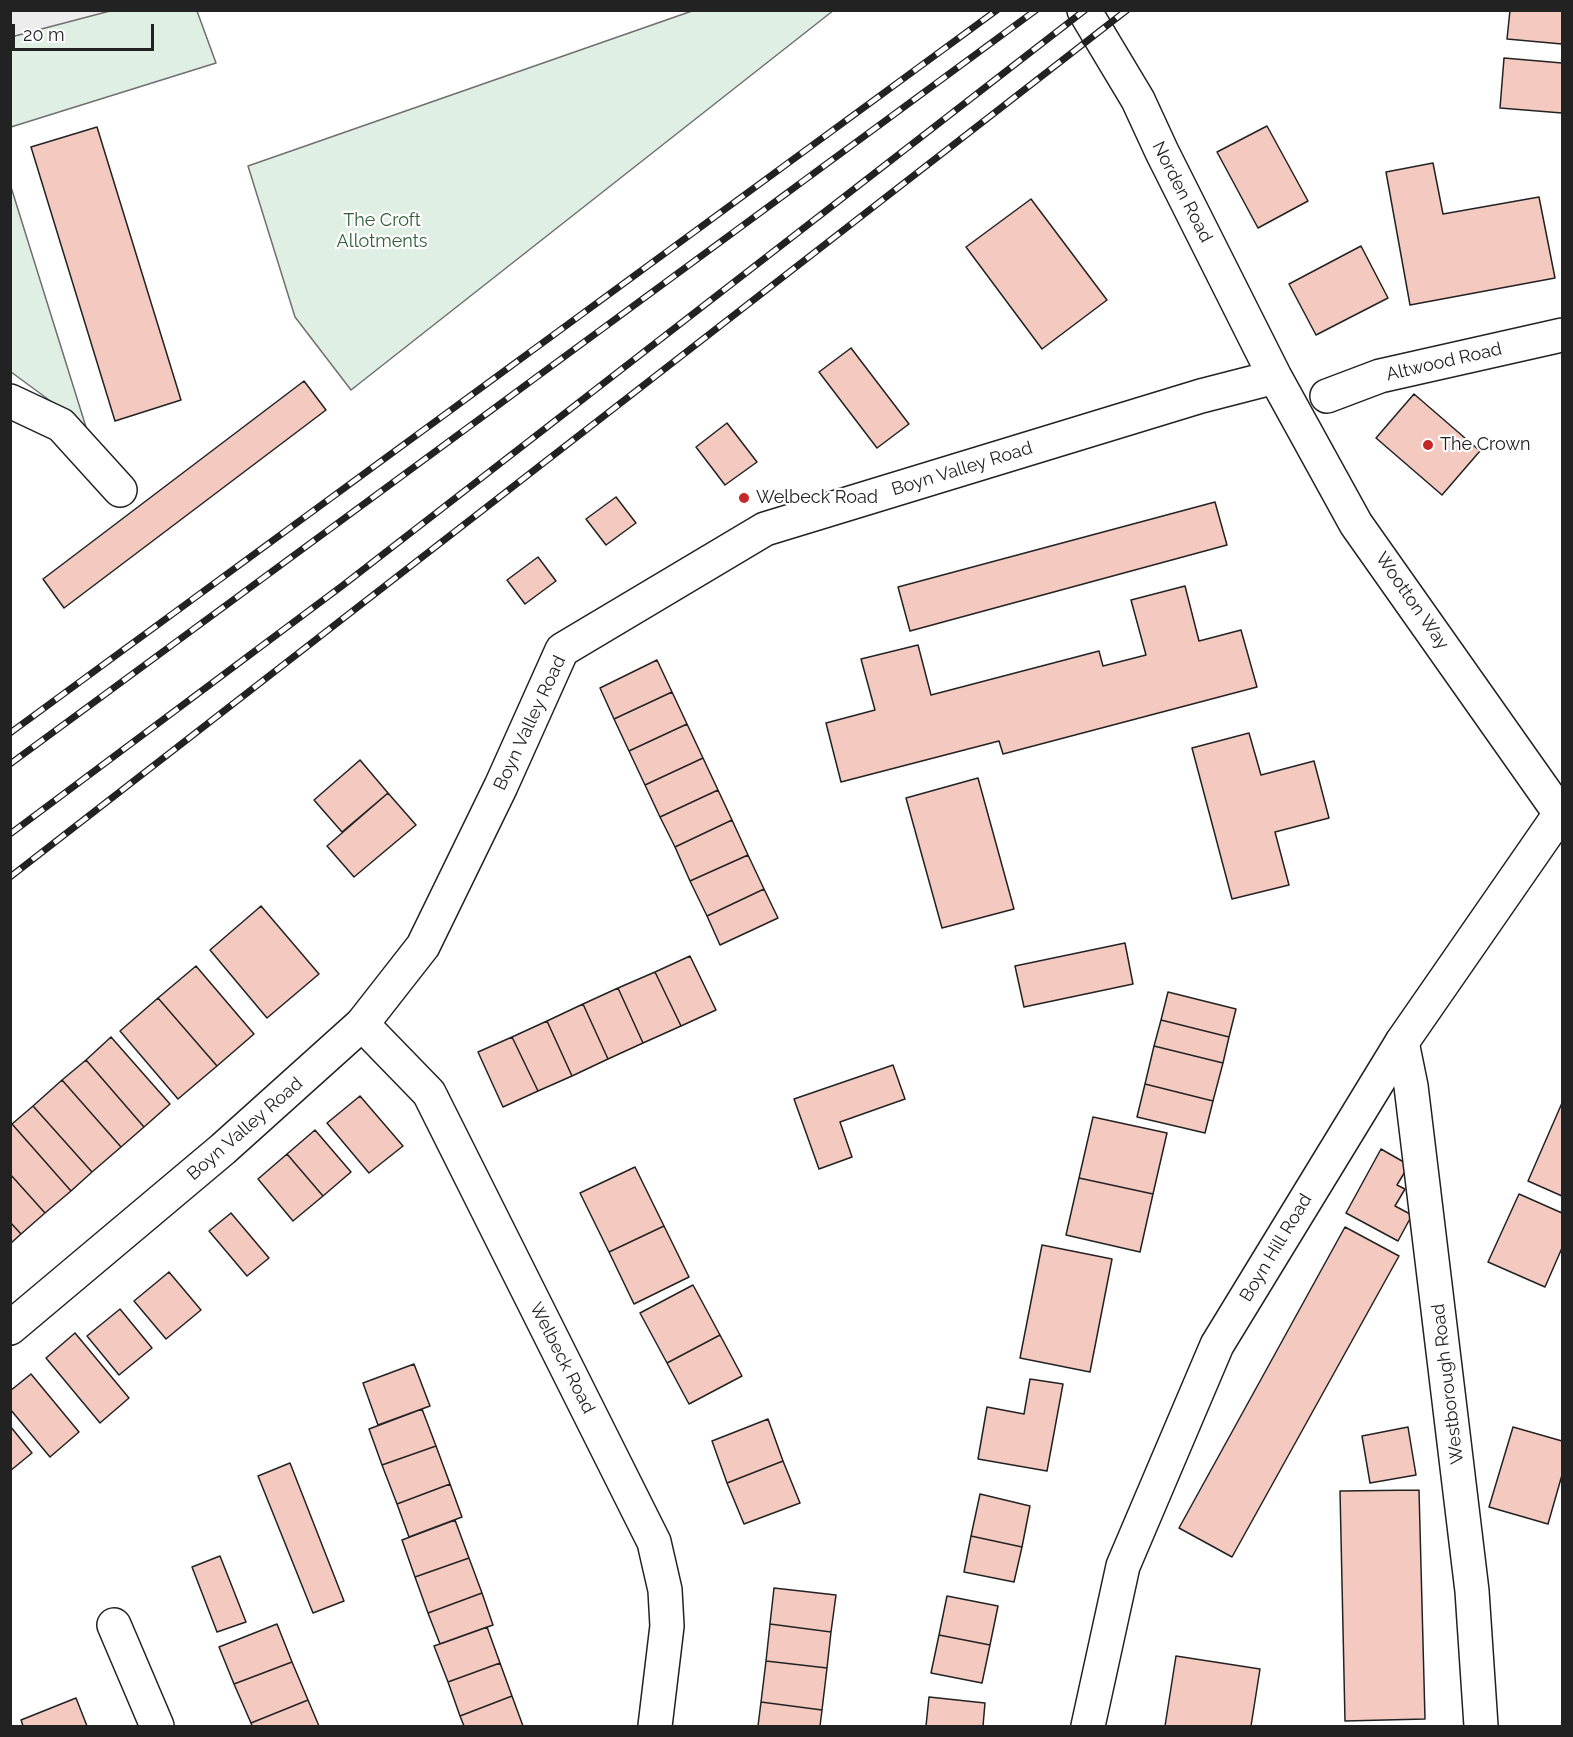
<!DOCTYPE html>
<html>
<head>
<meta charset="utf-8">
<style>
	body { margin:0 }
	#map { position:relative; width:1573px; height:1737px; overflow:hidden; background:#fff; font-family:Raleway,sans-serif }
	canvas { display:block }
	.frame { position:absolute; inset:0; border:12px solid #222; pointer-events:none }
	.scale { position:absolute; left:12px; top:24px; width:142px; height:27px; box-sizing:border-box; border:3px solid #222; border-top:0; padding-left:8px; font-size:18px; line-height:21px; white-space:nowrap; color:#222; -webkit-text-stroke:4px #fff; paint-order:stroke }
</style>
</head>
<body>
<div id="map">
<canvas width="1573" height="1737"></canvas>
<div class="frame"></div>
<div class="scale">20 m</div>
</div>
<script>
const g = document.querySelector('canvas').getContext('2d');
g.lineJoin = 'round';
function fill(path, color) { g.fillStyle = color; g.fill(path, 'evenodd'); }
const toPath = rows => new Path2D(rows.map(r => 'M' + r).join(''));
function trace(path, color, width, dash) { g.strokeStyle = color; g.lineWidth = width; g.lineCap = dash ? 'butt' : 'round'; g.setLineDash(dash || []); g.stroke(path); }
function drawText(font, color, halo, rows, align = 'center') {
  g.font = font + ' Raleway,sans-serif'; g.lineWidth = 4.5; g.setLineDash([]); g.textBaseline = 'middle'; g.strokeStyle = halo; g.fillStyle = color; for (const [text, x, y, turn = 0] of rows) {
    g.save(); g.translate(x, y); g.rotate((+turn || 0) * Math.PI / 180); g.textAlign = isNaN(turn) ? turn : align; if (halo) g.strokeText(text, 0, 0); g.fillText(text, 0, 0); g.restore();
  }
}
const green = toPath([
	[834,10,351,390,295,317,248,166,692,11,834,10],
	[104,11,197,11,216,63,11,127,10,37,104,11],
	[11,187,86,427,11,372,11,187]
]);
fill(green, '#e0efe3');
trace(green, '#6f6f6f', 1.5);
const parking = toPath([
	[11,10,110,10,110,11,11,37,11,10]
]);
fill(parking, '#ededed');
trace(parking, '#6f6f6f', 1.5);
const building = toPath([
	[1510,10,1562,10,1562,44,1507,39,1510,10],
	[1504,58,1562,63,1562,113,1500,108,1504,58],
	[1267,126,1308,201,1258,228,1217,152,1267,126],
	[97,127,181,400,115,421,31,147,97,127],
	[1433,163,1443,214,1539,197,1555,278,1410,305,1386,172,1433,163],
	[1031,199,1107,300,1042,349,966,247,1031,199],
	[1361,246,1388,298,1316,335,1289,284,1361,246],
	[851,348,909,424,877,448,819,372,851,348],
	[304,381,326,410,64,608,43,579,304,381],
	[1414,394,1480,451,1442,495,1376,438,1414,394],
	[727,423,757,462,725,485,696,447,727,423],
	[616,497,636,523,606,545,586,519,616,497],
	[1215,502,1227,545,910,631,898,587,1215,502],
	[538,557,556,581,525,604,507,580,538,557],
	[1185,586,1199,641,1241,630,1257,687,1003,754,999,741,841,782,826,723,875,710,861,659,918,645,931,695,1099,651,1103,666,1146,655,1131,600,1185,586],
	[657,660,672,692,614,719,600,688,657,660],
	[672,692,687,724,629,751,614,719,672,692],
	[687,724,703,758,645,785,629,751,687,724],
	[1249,733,1261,775,1314,761,1329,818,1275,832,1289,885,1232,899,1192,748,1249,733],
	[703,758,718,790,660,817,645,785,703,758],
	[360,760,388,793,342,832,314,800,360,760],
	[978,778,1014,909,942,928,906,798,978,778],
	[718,790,732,820,675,847,660,817,718,790],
	[388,793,416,825,354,877,327,846,388,793],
	[732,820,748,855,690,881,675,847,732,820],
	[748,855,764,889,707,916,690,881,748,855],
	[764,889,778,918,720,945,707,916,764,889],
	[261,906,319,974,267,1018,210,950,261,906],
	[1125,943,1133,984,1024,1007,1015,966,1125,943],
	[690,956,716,1010,681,1026,655,972,690,956],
	[196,966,254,1034,217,1066,158,998,196,966],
	[655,972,681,1026,643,1043,618,988,655,972],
	[618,988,643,1043,608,1059,583,1004,618,988],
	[1168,992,1236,1009,1229,1037,1161,1020,1168,992],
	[158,998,217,1066,178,1099,120,1031,158,998],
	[583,1004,608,1059,572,1076,547,1021,583,1004],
	[1161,1020,1229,1037,1223,1063,1154,1046,1161,1020],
	[547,1021,572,1076,538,1091,512,1037,547,1021],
	[111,1037,170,1104,144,1127,86,1060,111,1037],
	[512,1037,538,1091,503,1107,478,1052,512,1037],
	[1154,1046,1223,1063,1213,1101,1145,1084,1154,1046],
	[86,1060,144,1127,121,1147,62,1080,86,1060],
	[893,1065,905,1099,840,1122,852,1157,819,1169,794,1099,893,1065],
	[62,1080,121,1147,92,1172,33,1106,62,1080],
	[1145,1084,1213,1101,1205,1133,1137,1117,1145,1084],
	[360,1096,403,1146,369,1173,327,1123,360,1096],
	[1562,1103,1562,1196,1528,1181,1562,1103],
	[33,1106,92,1172,71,1191,12,1124,33,1106],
	[1093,1117,1167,1133,1153,1194,1079,1178,1093,1117],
	[12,1124,71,1191,45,1213,10,1174,10,1125,12,1124],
	[315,1130,351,1172,323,1196,287,1154,315,1130],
	[1381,1149,1409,1165,1397,1185,1405,1189,1395,1206,1412,1215,1398,1241,1346,1213,1381,1149],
	[287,1154,323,1196,293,1221,258,1179,287,1154],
	[635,1167,664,1226,609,1252,580,1193,635,1167],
	[10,1174,45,1213,21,1234,10,1222,10,1174],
	[1079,1178,1153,1194,1140,1252,1066,1235,1079,1178],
	[1519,1194,1562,1213,1562,1248,1545,1287,1488,1262,1519,1194],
	[231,1213,269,1258,247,1276,209,1231,231,1213],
	[10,1222,21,1234,10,1244,10,1222],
	[664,1226,689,1277,634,1304,609,1252,664,1226],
	[1345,1227,1399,1256,1232,1557,1179,1528,1345,1227],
	[1042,1245,1112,1259,1090,1372,1020,1358,1042,1245],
	[169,1272,201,1310,166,1339,134,1301,169,1272],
	[693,1285,720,1335,667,1363,640,1313,693,1285],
	[120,1309,152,1348,119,1375,87,1336,120,1309],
	[75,1333,129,1398,100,1423,46,1358,75,1333],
	[720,1335,742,1376,689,1404,667,1363,720,1335],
	[414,1364,430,1406,378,1425,363,1383,414,1364],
	[31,1374,79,1432,50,1457,10,1409,10,1391,31,1374],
	[1030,1379,1063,1384,1047,1471,978,1459,987,1407,1024,1414,1030,1379],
	[422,1409,436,1446,382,1465,369,1429,422,1409],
	[768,1419,783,1461,727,1483,712,1441,768,1419],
	[10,1426,32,1453,10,1471,10,1426],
	[1408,1427,1416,1475,1370,1483,1362,1436,1408,1427],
	[1513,1427,1562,1441,1562,1475,1548,1524,1489,1507,1513,1427],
	[436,1446,450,1484,397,1504,382,1465,436,1446],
	[783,1461,800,1503,744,1524,727,1483,783,1461],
	[290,1463,344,1601,313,1613,258,1476,290,1463],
	[450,1484,462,1517,409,1537,397,1504,450,1484],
	[1419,1490,1425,1719,1345,1721,1340,1491,1419,1490],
	[980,1494,1030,1506,1022,1547,971,1536,980,1494],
	[455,1520,469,1558,415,1577,402,1540,455,1520],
	[971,1536,1022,1547,1014,1582,964,1572,971,1536],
	[220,1556,246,1622,217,1632,192,1567,220,1556],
	[469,1558,482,1593,428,1613,415,1577,469,1558],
	[774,1588,836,1595,831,1632,770,1624,774,1588],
	[482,1593,493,1625,440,1644,428,1613,482,1593],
	[947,1596,998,1606,990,1645,939,1635,947,1596],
	[277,1624,292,1662,234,1684,219,1647,277,1624],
	[770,1624,831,1632,827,1668,766,1661,770,1624],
	[487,1627,500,1663,448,1682,434,1646,487,1627],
	[939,1635,990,1645,982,1683,931,1673,939,1635],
	[1176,1656,1260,1669,1251,1726,1165,1726,1176,1656],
	[766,1661,827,1668,822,1710,761,1702,766,1661],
	[292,1662,308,1700,251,1723,234,1684,292,1662],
	[500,1663,512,1696,460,1716,448,1682,500,1663],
	[512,1696,523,1726,464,1726,460,1716,512,1696],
	[929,1697,985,1703,983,1726,926,1726,929,1697],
	[76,1698,87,1726,23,1726,21,1720,76,1698],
	[308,1700,319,1726,252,1726,251,1723,308,1700],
	[761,1702,822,1710,820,1726,758,1726,761,1702]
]);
fill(building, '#f3c9c0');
trace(building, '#222', 1.5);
const street = toPath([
	[1327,396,1380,376,1562,335],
	[10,401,61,425,120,490],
	[362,1024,429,1093,654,1542,665,1590,667,1626,655,1726],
	[1402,1042,1411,1086,1472,1591,1481,1726],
	[114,1625,157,1726]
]);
const secondary = toPath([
	[1084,10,1138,100,1162,152,1275,377,1356,524,1562,816],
	[10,1328,223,1149,362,1024,423,946,501,786,562,650,765,529,1201,396,1275,377],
	[1088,1726,1123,1566,1217,1345,1402,1042,1560,814]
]);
trace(street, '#222', 36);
trace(secondary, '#222', 36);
trace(street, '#fff', 33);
trace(secondary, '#fff', 33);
const rail = toPath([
	[10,733,997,10],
	[10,764,1036,10],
	[10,834,342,586,1085,10],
	[10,877,1127,10]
]);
trace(rail, '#222', 7);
trace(rail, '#fff', 4.5, [14]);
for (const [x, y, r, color] of [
	[1428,445,6,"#c62828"],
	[744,498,6,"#c62828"]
]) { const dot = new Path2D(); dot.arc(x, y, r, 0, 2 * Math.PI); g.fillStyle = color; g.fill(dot); trace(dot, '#fff', 2); }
drawText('18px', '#222', '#fff', [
	["Norden Road",1182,192,63],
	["Altwood Road",1444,362,-13],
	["Boyn Valley Road",962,469,-17],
	["Wootton Way",1412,601,55],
	["Boyn Valley Road",530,723,-65],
	["Boyn Valley Road",245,1129,-41],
	["Boyn Hill Road",1276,1248,-59],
	["Welbeck Road",562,1358,63],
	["Westborough Road",1448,1384,-97]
]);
drawText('18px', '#2f5e38', '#fff', [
	["The Croft",382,221],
	["Allotments",382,242]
]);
drawText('18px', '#222', '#fff', [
	["The Crown",1440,445],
	["Welbeck Road",756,498]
], 'left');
</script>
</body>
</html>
